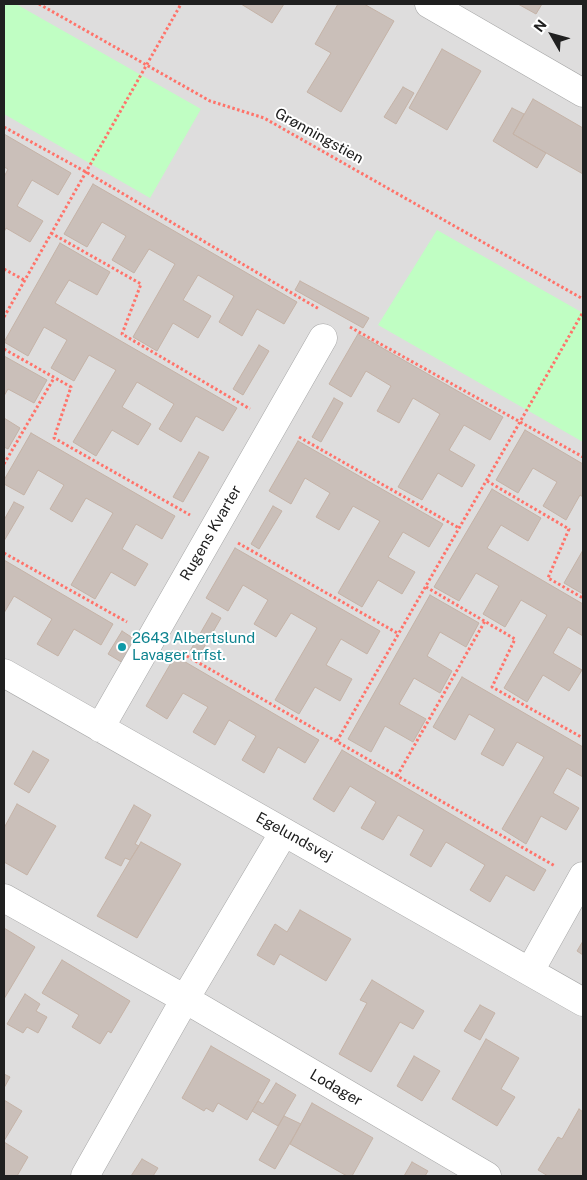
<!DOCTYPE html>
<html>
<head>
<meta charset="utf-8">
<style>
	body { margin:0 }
	#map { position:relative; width:587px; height:1180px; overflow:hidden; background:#f2ede6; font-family:"Public Sans",sans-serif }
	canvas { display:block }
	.frame { position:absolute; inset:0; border:5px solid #202020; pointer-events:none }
	.north { position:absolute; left:527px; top:10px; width:50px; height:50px; -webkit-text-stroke:4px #fff; paint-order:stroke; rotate:308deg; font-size:14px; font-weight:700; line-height:20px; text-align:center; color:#202020 }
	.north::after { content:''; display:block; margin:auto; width:18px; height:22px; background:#202020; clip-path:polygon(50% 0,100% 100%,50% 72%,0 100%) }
</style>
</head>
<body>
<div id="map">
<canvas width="587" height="1180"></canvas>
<div class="frame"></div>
<div class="north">N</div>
</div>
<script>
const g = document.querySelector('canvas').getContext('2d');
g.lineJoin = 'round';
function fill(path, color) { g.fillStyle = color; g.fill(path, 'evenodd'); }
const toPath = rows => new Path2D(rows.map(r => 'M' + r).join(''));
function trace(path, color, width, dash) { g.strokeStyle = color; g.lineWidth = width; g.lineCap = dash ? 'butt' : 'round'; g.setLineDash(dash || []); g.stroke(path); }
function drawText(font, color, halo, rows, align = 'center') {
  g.font = font + ' "Public Sans",sans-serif'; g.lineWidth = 4; g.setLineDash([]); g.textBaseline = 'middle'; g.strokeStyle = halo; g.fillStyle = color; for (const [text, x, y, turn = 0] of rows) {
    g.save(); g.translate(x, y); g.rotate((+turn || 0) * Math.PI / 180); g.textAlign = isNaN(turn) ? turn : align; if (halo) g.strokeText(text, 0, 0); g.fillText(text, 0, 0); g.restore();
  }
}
fill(toPath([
	[4,4,583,4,583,1176,4,1176]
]), '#dedddd');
fill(toPath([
	[4,4,16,4,201,109,150,198,4,114],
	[437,230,583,313,583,442,378,325]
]), '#c0fec3');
const building = toPath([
	[241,4,284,4,272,23,241,4],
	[338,4,364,4,394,21,341,112,307,92,331,53,315,44,338,4],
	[518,4,542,4,536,14,518,4],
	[442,49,481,71,447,130,409,108,442,49],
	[403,87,414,93,396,124,384,117,403,87],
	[533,99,583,128,583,174,513,134,533,99],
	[512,108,524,114,513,134,546,153,537,168,493,141,512,108],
	[4,134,71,173,58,195,32,180,17,206,43,221,30,242,6,228,4,232,4,177,8,169,4,167,4,134],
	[93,184,297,302,284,324,257,309,242,336,219,322,234,296,198,275,183,300,211,316,198,338,173,323,157,351,133,337,175,264,149,249,134,273,112,260,126,236,102,222,87,247,64,234,93,184],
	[60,243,110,272,97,295,69,280,55,303,237,408,223,431,196,416,181,442,159,429,174,404,137,382,122,407,151,424,138,445,112,430,96,456,73,442,116,370,89,355,74,381,51,368,67,340,44,327,28,356,4,342,60,243],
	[300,281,369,318,363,328,295,290,300,281],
	[358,334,503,417,490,440,464,425,449,450,475,465,462,487,438,473,422,500,398,487,440,414,413,398,399,423,377,411,391,386,366,371,351,397,329,384,358,334],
	[259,345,269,351,243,395,233,389,259,345],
	[4,356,47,380,34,403,8,389,4,396,4,356],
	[334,398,343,403,321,442,312,437,334,398],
	[4,418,20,428,8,449,4,447,4,418],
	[525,430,583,464,583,497,580,495,566,520,543,506,557,482,533,468,518,493,496,480,525,430],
	[31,433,175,516,162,539,136,524,122,549,148,564,135,586,111,572,95,599,71,585,113,513,86,498,72,522,50,509,64,485,38,470,24,495,4,484,4,480,31,433],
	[298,441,443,524,429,547,403,532,388,557,415,572,402,594,378,580,362,607,338,593,380,521,353,506,339,530,316,517,330,493,305,478,291,504,269,491,298,441],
	[199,452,209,457,183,502,173,497,199,452],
	[492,489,541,518,528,541,501,525,487,548,583,604,583,636,568,627,553,653,582,670,569,691,543,675,527,702,504,688,547,615,521,600,505,627,483,614,499,586,476,573,459,601,434,587,492,489],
	[14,502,24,507,4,541,4,520,14,502],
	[273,506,282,511,259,549,251,544,273,506],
	[235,548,380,631,367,654,341,639,326,665,352,679,340,701,315,687,299,714,275,700,317,628,291,613,276,637,254,624,268,600,243,585,228,611,206,598,235,548],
	[583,550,583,594,564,583,583,550],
	[4,560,113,624,101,645,74,629,58,656,37,644,52,619,14,596,4,613,4,560],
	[430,595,479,623,466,647,440,632,427,656,452,671,440,693,414,678,399,704,426,719,413,742,385,726,371,752,348,739,430,595],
	[212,613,221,618,199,656,190,651,212,613],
	[122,631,136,640,123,663,108,654,122,631],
	[175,656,319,740,305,763,278,747,264,773,242,760,256,736,229,720,215,745,193,732,208,707,183,693,167,719,146,706,175,656],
	[462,677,583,747,583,777,567,768,553,793,579,808,566,830,541,816,526,844,502,829,544,757,517,742,503,766,481,754,495,729,469,714,455,740,433,727,462,677],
	[342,750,546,870,534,891,506,875,490,902,470,890,485,865,446,842,431,867,410,855,424,830,398,815,383,840,361,828,376,802,350,786,334,812,313,799,342,750],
	[33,751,49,760,29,793,14,784,33,751],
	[17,804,56,826,27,875,4,862,4,828,17,804],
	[134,805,151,815,135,844,139,846,130,860,125,858,121,866,105,858,134,805],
	[141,842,181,864,137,938,97,916,141,842],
	[300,910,351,939,326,981,280,954,274,965,257,955,275,924,287,932,300,910],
	[4,928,35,947,4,999,4,928],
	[583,941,583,955,577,951,583,941],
	[62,960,130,1001,111,1033,108,1031,100,1044,72,1027,79,1015,42,993,62,960],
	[372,980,424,1011,413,1029,400,1022,371,1072,339,1054,367,1003,360,1000,372,980],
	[25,994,40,1004,36,1011,47,1017,38,1033,27,1027,23,1033,7,1024,25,994],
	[480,1005,495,1013,480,1040,464,1031,480,1005],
	[486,1039,519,1058,501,1089,515,1097,497,1126,452,1099,486,1039],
	[211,1046,270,1080,247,1120,218,1103,213,1112,206,1108,204,1111,182,1098,211,1046],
	[414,1056,440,1071,422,1101,397,1086,414,1056],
	[4,1074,10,1077,4,1088,4,1074],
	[276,1083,296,1095,278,1126,252,1111,258,1101,263,1104,276,1083],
	[4,1100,22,1111,4,1141,4,1100],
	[312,1103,373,1138,352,1176,347,1176,290,1144,312,1103],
	[579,1109,583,1112,583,1176,548,1176,538,1170,558,1137,562,1139,579,1109],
	[284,1116,301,1124,275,1169,259,1160,284,1116],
	[4,1142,28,1157,17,1176,4,1176,4,1142],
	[142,1159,158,1168,153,1176,131,1176,142,1159],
	[412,1162,428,1171,425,1176,404,1176,412,1162]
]);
fill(building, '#cabfb9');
trace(building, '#c5b3a7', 1);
const street = toPath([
	[429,4,583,93],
	[4,673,583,1002],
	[100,728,323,338],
	[4,898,185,999,487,1176],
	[530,971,583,876],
	[85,1176,185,999,284,832]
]);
trace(street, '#a7a7a7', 29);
trace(toPath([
	[39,4,210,101,264,118,583,299],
	[4,127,86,172,319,309],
	[51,233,141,284,122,334,250,409],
	[4,269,24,280],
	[4,317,181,4],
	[350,327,583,457],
	[4,349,71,387,54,438,190,515],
	[299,437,459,528],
	[4,464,54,378],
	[487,481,569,529,548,578,583,598],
	[238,543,399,634],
	[4,553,127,622],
	[426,587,515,639,492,687,583,738],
	[178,651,555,866],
	[337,741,583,312],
	[397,776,485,621]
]), '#ff736a', 3, [2.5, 2.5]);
trace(street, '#fff', 28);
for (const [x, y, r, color] of [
	[122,647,5,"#0f9aa8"]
]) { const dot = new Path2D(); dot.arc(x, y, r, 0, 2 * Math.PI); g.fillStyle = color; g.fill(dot); trace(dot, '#fff', 2); }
drawText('15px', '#202020', '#fff', [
	["Grønningstien",319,136,29],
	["Rugens Kvarter",211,533,-60],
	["Egelundsvej",294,837,29],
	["Lodager",336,1088,30]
]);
drawText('15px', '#0d838f', '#fff', [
	["2643 Albertslund",132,638],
	["Lavager trfst.",132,655]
], 'left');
</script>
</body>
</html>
